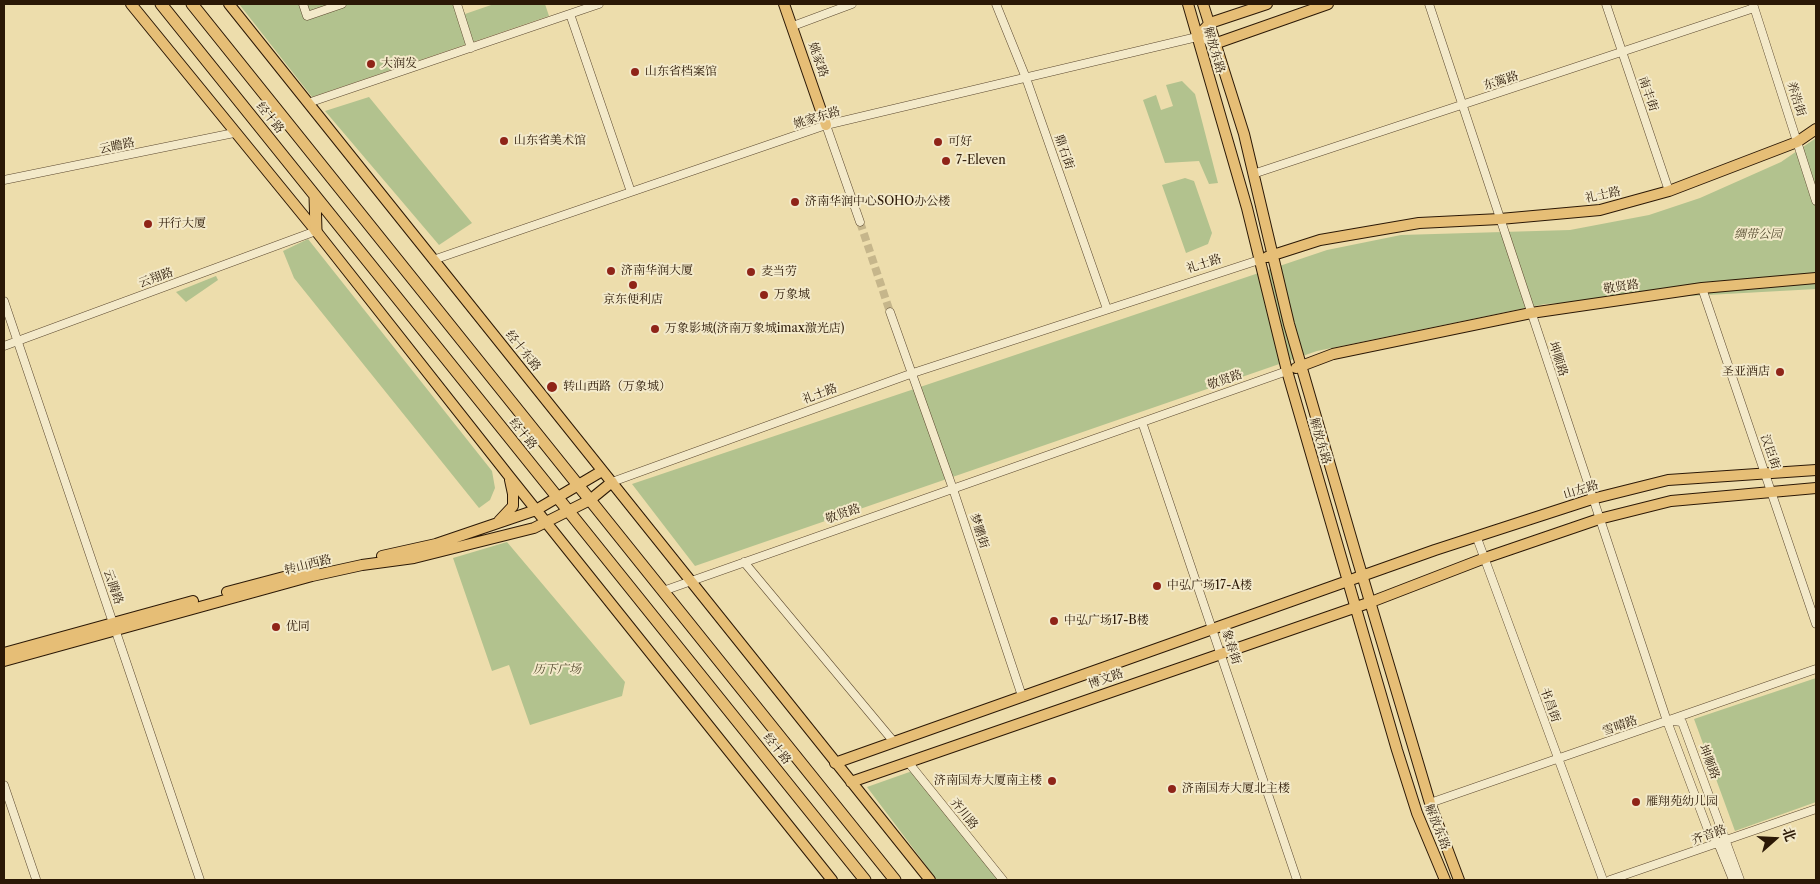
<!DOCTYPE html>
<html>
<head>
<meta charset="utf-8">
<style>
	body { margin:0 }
	#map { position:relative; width:1820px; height:884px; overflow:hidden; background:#edddac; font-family:"Libre Caslon Text","Noto Serif SC",serif }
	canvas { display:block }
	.frame { position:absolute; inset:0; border:5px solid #2b1806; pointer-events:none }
	.north { position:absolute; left:1750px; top:814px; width:50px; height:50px; -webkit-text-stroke:4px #f3e9c9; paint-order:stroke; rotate:71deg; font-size:14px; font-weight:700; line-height:20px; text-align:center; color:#2b1806 }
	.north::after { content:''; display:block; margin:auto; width:18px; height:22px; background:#2b1806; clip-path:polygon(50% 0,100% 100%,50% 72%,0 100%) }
</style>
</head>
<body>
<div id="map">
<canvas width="1820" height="884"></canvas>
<div class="frame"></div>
<div class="north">北</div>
</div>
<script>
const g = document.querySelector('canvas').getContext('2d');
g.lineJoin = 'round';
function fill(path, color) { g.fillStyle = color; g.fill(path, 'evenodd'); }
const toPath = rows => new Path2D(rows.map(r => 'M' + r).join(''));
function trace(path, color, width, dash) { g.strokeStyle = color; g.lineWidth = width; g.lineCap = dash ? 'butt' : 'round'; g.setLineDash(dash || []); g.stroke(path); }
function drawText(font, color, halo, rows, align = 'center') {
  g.font = font + ' "Libre Caslon Text","Noto Serif SC",serif'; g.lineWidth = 4; g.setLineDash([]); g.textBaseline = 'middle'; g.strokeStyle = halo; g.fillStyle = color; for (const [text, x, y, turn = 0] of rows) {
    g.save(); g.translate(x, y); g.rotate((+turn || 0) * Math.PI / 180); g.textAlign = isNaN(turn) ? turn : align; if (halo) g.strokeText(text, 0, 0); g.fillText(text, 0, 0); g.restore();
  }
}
fill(toPath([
	[239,4,461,4,465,14,494,4,545,4,549,16,312,97],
	[1182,81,1195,94,1218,183,1209,184,1199,161,1165,163,1143,100,1156,95,1161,110,1173,106,1166,85],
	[369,97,472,223,439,245,325,111],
	[1816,138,1816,289,1545,304,1317,351,695,566,632,484,1327,250,1401,235,1570,230,1649,215,1700,198,1781,162],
	[1185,178,1194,181,1212,233,1208,244,1186,253,1162,185],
	[308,239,492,471,495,488,490,500,479,508,294,278,283,251],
	[216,276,218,280,186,302,176,292],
	[507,542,625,682,622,696,530,725,509,665,492,671,453,558],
	[1816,678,1816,802,1735,831,1694,719],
	[918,769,1001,880,937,880,867,787]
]), '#b2c28e');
trace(toPath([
	[860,222,890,312]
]), '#c6b68b', 8, [8, 4]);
const minor = toPath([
	[303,4,307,16,342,4],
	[457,4,471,48],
	[996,4,1026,78,1107,309],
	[1429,4,1667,721,1708,830,1718,843,1733,880],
	[1606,4,1669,191],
	[1753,4,1816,201],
	[570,14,631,192],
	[793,26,852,4],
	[308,103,599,4],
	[826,125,860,222],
	[1253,174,1754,8],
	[4,180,234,133],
	[433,260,826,125,1197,37,1217,43],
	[1702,288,1816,624],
	[4,301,200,880],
	[890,312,953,489,1022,696],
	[4,346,316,231],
	[1142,422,1297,880],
	[612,482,913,373,1259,260],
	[1477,538,1603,880],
	[744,562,894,742],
	[663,591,1287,371],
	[1672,721,1682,722,1740,880],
	[908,762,1003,880],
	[4,785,36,879],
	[1430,803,1816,669],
	[1610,880,1816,809]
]);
const major = toPath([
	[131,4,316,231,509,476,832,880],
	[229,4,930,880],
	[784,4,826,125],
	[1188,4,1247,208,1287,371,1397,750,1417,813,1445,880],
	[1203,4,1244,134,1289,324,1357,558,1430,803,1459,880],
	[1197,37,1210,23,1267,4],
	[1217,43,1328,4],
	[1267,257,1320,240,1419,223,1500,219,1600,210,1669,191,1797,142,1816,129],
	[1296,368,1333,354,1531,313,1702,288,1816,278],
	[499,521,513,506,513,494,510,480],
	[382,556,436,544,536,510,602,471],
	[227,592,314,569],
	[4,653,193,601],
	[4,661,312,576,362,565,414,558,534,528,590,500,612,482],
	[835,763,1435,550,1592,499,1668,480,1816,470],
	[851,782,1371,602,1485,558,1599,519,1671,501,1816,488]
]);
const highway = toPath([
	[161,4,865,880],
	[192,4,895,880],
	[315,196,316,231]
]);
trace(minor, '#5c4930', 9);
trace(major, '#2b1806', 12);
trace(highway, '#2b1806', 13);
trace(minor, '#f3e9c9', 8);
trace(major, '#e6be76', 10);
trace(highway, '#e6be76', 11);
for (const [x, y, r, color] of [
	[371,64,5,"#8f2418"],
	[635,72,5,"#8f2418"],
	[504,141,5,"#8f2418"],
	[938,142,5,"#8f2418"],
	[946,161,5,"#8f2418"],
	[795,202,5,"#8f2418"],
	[148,224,5,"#8f2418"],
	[611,271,5,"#8f2418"],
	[751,272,5,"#8f2418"],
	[633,285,5,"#8f2418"],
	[764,295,5,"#8f2418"],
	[655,329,5,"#8f2418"],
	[1780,372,5,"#8f2418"],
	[552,387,6,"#8f2418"],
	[1157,586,5,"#8f2418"],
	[1054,621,5,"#8f2418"],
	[276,627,5,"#8f2418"],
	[1052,781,5,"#8f2418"],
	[1172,789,5,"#8f2418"],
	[1636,802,5,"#8f2418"]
]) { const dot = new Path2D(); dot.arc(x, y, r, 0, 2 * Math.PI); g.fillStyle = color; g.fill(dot); trace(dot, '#f3e9c9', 2); }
drawText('12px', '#2b1806', '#f3e9c9', [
	["解放东路",1214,50,74],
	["姚家路",818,60,71],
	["东篱路",1501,81,-18],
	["南丰街",1648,94,71],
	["养浩街",1796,99,72],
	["经十路",270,118,51],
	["姚家东路",817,118,-17],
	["云瞻路",117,146,-12],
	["鼎石街",1064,152,71],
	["礼士路",1603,195,-12],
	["礼士路",1204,264,-18],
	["云翔路",156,278,-20],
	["敬贤路",1621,287,-8],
	["经十东路",523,351,51],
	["坤顺路",1558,359,72],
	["敬贤路",1225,380,-19],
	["礼士路",820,394,-20],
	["经十路",523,434,51],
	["解放东路",1320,441,74],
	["汉臣街",1770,452,71],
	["山左路",1581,490,-17],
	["敬贤路",843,514,-19],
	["梦鹏街",979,531,72],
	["转山西路",308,565,-14],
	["云腾路",113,587,71],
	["象春街",1231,647,72],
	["博文路",1106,679,-19],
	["书昌街",1550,705,70],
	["雪晴路",1620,726,-19],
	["经十路",777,749,51],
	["坤顺路",1709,762,69],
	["齐川路",964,814,51],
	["解放东路",1437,827,68],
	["齐音路",1709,835,-19]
]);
drawText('12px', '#2b1806', '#f3e9c9', [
	["大润发",381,64],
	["山东省档案馆",645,72],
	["山东省美术馆",514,141],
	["可好",948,142],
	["7-Eleven",956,161],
	["济南华润中心SOHO办公楼",805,202],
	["开行大厦",158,224],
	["济南华润大厦",621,271],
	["麦当劳",761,272],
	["万象城",774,295],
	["京东便利店",633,300,"center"],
	["万象影城(济南万象城imax激光店)",665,329],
	["圣亚酒店",1770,372,"right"],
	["转山西路（万象城）",563,387],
	["中弘广场17-A楼",1167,586],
	["中弘广场17-B楼",1064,621],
	["优同",286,627],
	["济南国寿大厦南主楼",1042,781,"right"],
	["济南国寿大厦北主楼",1182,789],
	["雁翔苑幼儿园",1646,802]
], 'left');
drawText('italic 12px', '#544b2f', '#f3e9c9', [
	["绸带公园",1758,235],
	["历下广场",557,670]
]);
</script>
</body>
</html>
